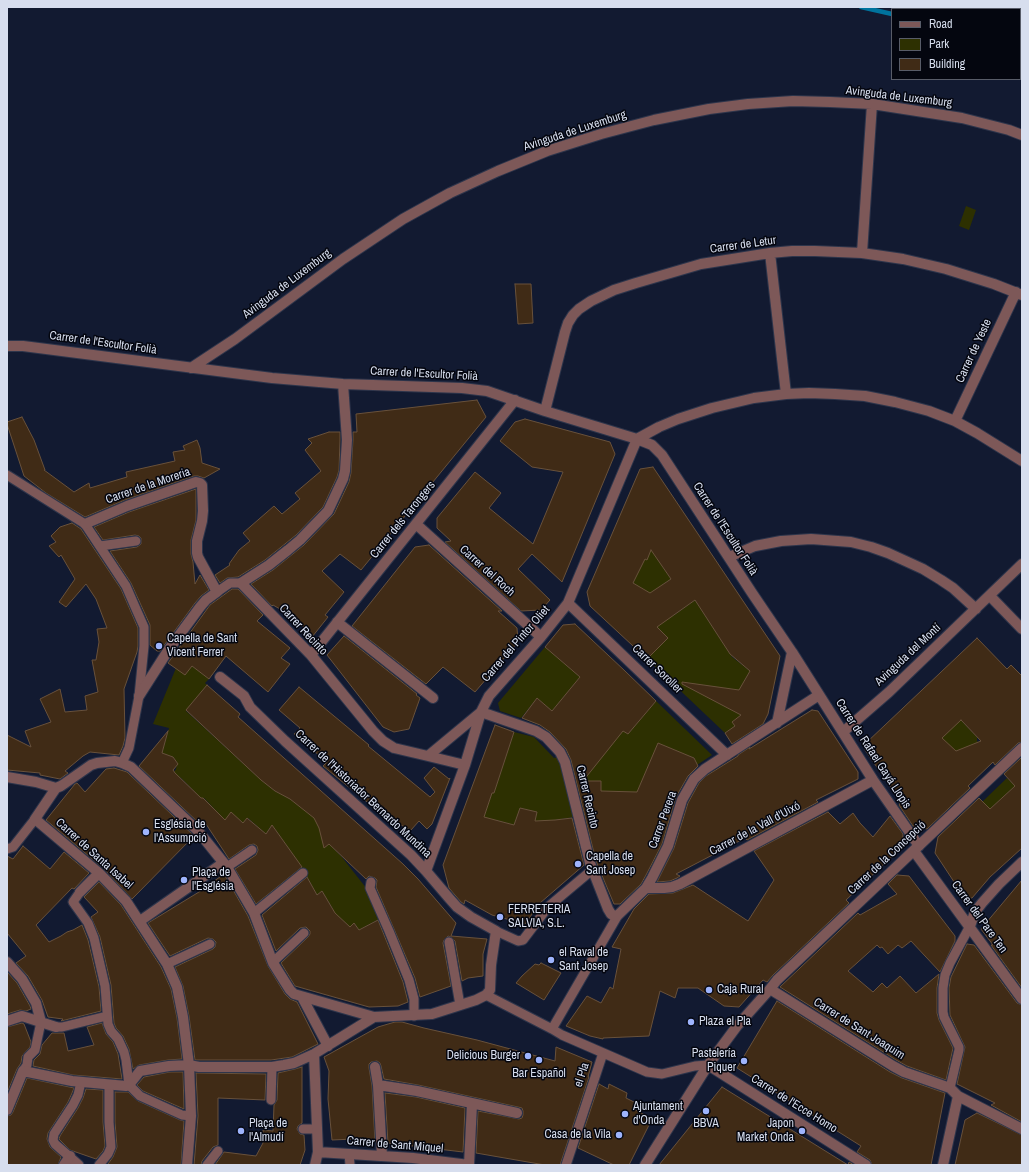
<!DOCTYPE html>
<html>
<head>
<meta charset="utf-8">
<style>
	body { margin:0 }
	#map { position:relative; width:1029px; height:1172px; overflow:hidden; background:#121a31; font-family:"Archivo Narrow",sans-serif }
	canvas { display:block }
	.frame { position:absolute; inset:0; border:8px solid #d7deee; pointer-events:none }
	.legend { position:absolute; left:891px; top:8px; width:130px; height:72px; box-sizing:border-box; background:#04060f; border:1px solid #585c68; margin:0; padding:5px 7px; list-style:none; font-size:12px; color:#d7deee }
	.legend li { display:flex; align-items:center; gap:8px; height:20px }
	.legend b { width:20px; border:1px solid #585c68 }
</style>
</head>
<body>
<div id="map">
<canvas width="1029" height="1172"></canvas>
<div class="frame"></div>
<ul class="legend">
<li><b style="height:5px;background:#7d5858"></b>Road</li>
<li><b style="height:11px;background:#2d3001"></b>Park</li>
<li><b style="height:11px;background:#402b16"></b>Building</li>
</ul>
</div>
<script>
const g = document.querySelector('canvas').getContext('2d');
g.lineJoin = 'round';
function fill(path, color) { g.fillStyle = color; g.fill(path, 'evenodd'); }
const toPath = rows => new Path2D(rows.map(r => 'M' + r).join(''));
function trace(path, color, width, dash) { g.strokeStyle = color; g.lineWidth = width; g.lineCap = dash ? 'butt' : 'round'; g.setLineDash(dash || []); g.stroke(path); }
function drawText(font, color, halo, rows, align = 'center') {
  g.font = font + ' "Archivo Narrow",sans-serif'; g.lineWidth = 3; g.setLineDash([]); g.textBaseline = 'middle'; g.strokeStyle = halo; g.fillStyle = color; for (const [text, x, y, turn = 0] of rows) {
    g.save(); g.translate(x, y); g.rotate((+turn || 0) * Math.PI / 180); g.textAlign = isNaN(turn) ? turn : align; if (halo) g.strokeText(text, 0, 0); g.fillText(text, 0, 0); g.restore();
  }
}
fill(toPath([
	[966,206,976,210,969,230,959,226],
	[654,528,662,566,671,579,662,585,673,616,695,600,732,657,750,671,757,658,778,666,775,683,749,673,744,681,752,693,702,685,699,692,741,715,733,722,735,726,725,733,647,659,668,638,656,626,650,603,620,634,605,620,638,587,633,583],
	[545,647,580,677,552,711,537,698,521,718,500,711,498,703],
	[192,666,209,679,205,683,207,685,186,711,261,780,275,791,290,799,315,818,329,844,341,856,367,889,379,919,359,930,355,924,350,927,339,917,331,915,305,933,303,931,333,909,322,891,317,895,303,869,275,829,270,827,266,834,248,818,243,823,231,813,227,822,204,798,201,798,181,778,173,773,176,769,177,762,173,757,162,753,169,728,153,724,176,668],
	[656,701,712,755,697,765,694,758,658,744,628,835,662,847,652,866,649,864,585,790,578,790,576,780,590,772,622,730,628,734],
	[951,710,977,737,977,741,978,742,967,753,934,746,942,738,933,728],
	[514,732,534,737,554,758,557,757,559,759,561,765,574,817,555,820,526,855,537,812,520,808,514,825,496,820,490,843,482,822,492,793,494,793],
	[1007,778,1015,786,990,809,982,802]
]), '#2d3001');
trace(toPath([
	[861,7,892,14],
	[1020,47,1022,48]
]), '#00739d', 4.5);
const building = toPath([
	[515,284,531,284,533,323,518,324,515,284],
	[477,400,486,417,361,570,340,554,322,571,344,592,325,615,328,617,312,637,306,629,295,619,280,609,273,605,272,606,251,584,273,570,304,545,334,514,349,482,351,473,353,440,353,432,357,432,356,414,477,400],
	[22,417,34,440,45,470,44,470,74,492,89,483,90,488,127,477,126,472,175,461,173,452,185,450,183,446,197,440,200,448,202,463,220,469,204,478,198,476,194,476,125,500,85,517,46,493,24,476,7,424,7,422,22,417],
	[525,419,610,442,615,454,562,582,532,554,518,569,550,600,541,610,521,611,445,542,451,541,437,528,437,518,475,472,501,493,489,508,533,544,563,472,532,467,500,441,515,422,525,419],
	[329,432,340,432,340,440,339,470,337,477,323,507,296,535,265,560,238,577,227,578,220,583,215,575,230,565,229,564,239,550,250,541,243,533,274,506,282,514,300,499,295,493,321,471,305,450,312,443,308,439,329,432],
	[653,467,780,656,768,714,763,724,732,744,725,733,735,726,732,722,741,715,682,684,682,682,739,690,750,671,730,654,695,600,657,627,668,638,647,659,590,606,587,592,640,469,653,467],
	[651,550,671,579,650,593,633,583,645,559,647,560,651,550],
	[196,489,196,520,191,540,191,554,193,562,195,584,200,575,209,590,201,596,195,603,160,651,157,651,150,645,150,625,131,583,110,551,137,547,141,544,141,538,139,536,135,535,103,540,94,527,129,512,196,489],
	[72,523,81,529,121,589,138,628,138,646,137,652,124,689,125,738,123,746,119,755,90,752,83,756,65,771,68,773,60,779,40,775,40,773,7,770,7,735,31,747,25,731,51,722,40,699,60,689,65,712,87,710,85,696,98,692,92,660,96,660,99,642,97,629,107,628,96,599,86,584,66,607,59,602,75,579,61,555,59,557,49,546,56,542,51,536,60,527,72,523],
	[429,545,502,611,498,611,517,628,518,642,475,692,443,667,426,684,352,626,415,547,429,545],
	[232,589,238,589,263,615,257,621,290,648,281,658,290,664,268,692,226,656,209,679,192,666,185,675,168,663,210,605,232,589],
	[575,624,625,671,656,701,628,734,623,731,583,781,601,781,601,791,637,792,658,743,694,758,698,766,688,776,676,797,662,844,646,875,641,884,620,904,614,904,596,861,571,760,566,749,550,732,540,725,522,718,537,698,552,711,580,677,545,647,563,625,575,624],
	[344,636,417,694,416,695,420,698,409,729,394,732,383,727,327,655,344,636],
	[977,638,1007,669,1011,665,1022,676,1022,742,1018,743,995,765,993,762,968,786,970,788,927,829,913,826,899,805,901,802,865,750,866,743,977,638],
	[961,720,981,741,956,751,942,738,961,720],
	[207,685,240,714,238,717,403,864,418,879,456,923,451,936,487,939,483,954,483,976,468,978,462,981,455,941,451,937,448,936,444,940,443,943,451,986,420,997,415,978,376,887,377,880,375,878,369,876,366,879,329,844,324,848,319,828,314,818,290,799,275,791,261,780,186,710,207,685],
	[299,687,369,745,368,746,430,797,435,792,424,778,434,767,449,779,450,778,432,824,427,829,419,821,411,830,399,824,390,817,388,819,323,766,327,762,294,734,300,728,279,710,299,687],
	[812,710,818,711,858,772,858,779,816,800,818,802,747,840,745,838,676,874,680,876,677,878,670,881,657,882,674,848,688,803,699,783,706,776,738,756,738,755,750,747,749,749,812,710],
	[495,725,514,732,494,793,492,793,484,817,514,825,520,808,537,812,535,821,555,820,572,818,584,865,540,903,525,924,492,915,465,900,464,904,461,902,449,888,443,865,495,725],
	[168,731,162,753,173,757,178,764,173,770,175,773,201,798,203,798,225,820,231,812,243,823,247,818,266,834,272,825,302,867,256,904,235,869,256,855,258,850,257,846,254,844,249,845,229,859,206,824,203,827,139,766,168,731],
	[1022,757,1022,848,990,877,972,898,964,897,935,853,938,837,979,798,990,809,1015,786,1004,774,1022,757],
	[114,768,127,772,194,836,132,899,103,868,46,820,75,784,77,783,85,792,106,769,114,768],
	[828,812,840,824,853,813,860,823,873,837,890,816,903,834,902,847,846,900,849,903,773,975,767,982,763,980,739,1007,724,1006,698,988,678,988,675,998,660,991,649,1036,603,1038,603,1039,590,1036,566,1026,587,996,601,1003,610,987,613,989,621,949,612,947,634,909,649,894,673,893,693,885,748,921,774,880,754,851,828,812],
	[23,846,50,869,64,852,89,873,74,889,72,888,36,925,49,942,61,936,67,932,73,930,82,925,88,940,99,987,101,1011,61,1021,63,1019,48,1017,42,1000,28,976,16,963,26,956,7,933,7,856,13,859,23,846],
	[224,874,248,916,268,966,285,994,290,999,297,1002,318,1044,292,1057,271,1060,195,1060,189,1016,183,986,175,967,213,949,215,947,216,942,213,939,208,938,170,956,148,923,199,892,224,874],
	[897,875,909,876,955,936,955,941,940,972,911,941,902,948,898,945,888,954,882,947,880,948,877,945,848,971,873,992,882,983,887,988,900,976,916,993,939,974,937,988,937,1013,939,1020,953,1048,946,1080,907,1066,896,1060,780,987,858,913,860,915,897,894,888,884,897,875],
	[307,877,317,895,322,891,335,913,350,927,354,923,359,930,378,920,403,982,408,1002,398,1006,369,1007,295,986,281,963,308,937,310,934,310,931,306,927,300,928,276,951,262,915,307,877],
	[1022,880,1022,988,991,945,993,945,981,929,1022,880],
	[99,882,121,905,161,967,171,989,177,1018,182,1059,168,1060,139,1065,133,1069,129,1049,123,1036,116,1028,114,1023,111,985,100,937,91,917,98,912,84,897,99,882],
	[967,944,974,945,1017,1003,1022,1005,1022,1122,991,1105,995,1103,957,1084,965,1047,950,1015,949,988,951,977,967,944],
	[541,963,561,973,544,1000,516,983,522,976,535,964,539,965,541,963],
	[7,972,17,983,30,1006,31,1009,26,1011,20,1010,7,1014,7,972],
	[777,1001,890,1072,902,1078,945,1093,931,1165,872,1165,870,1160,857,1152,861,1146,737,1068,777,1001],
	[395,1022,402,1022,424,1028,477,1040,555,1061,556,1047,592,1062,588,1077,589,1077,560,1165,545,1165,476,1153,478,1111,519,1119,522,1118,523,1115,523,1111,522,1108,518,1107,418,1085,384,1079,381,1066,380,1063,377,1061,371,1062,369,1064,369,1068,372,1086,375,1142,354,1139,332,1140,328,1099,329,1071,324,1057,378,1027,395,1022],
	[22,1023,24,1024,31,1042,30,1047,22,1056,21,1063,17,1069,7,1093,7,1027,22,1023],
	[102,1023,106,1034,113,1042,118,1054,122,1079,73,1075,33,1066,34,1060,40,1054,42,1045,52,1033,64,1033,68,1051,94,1045,87,1027,102,1023],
	[302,1067,302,1123,298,1126,297,1129,300,1134,304,1135,305,1150,300,1165,215,1165,224,1152,256,1156,263,1143,263,1130,273,1131,274,1105,277,1100,278,1073,295,1069,302,1067],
	[170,1072,183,1072,184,1109,143,1091,137,1085,144,1077,170,1072],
	[196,1073,266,1074,265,1100,218,1098,218,1145,213,1147,202,1161,201,1165,194,1165,198,1116,196,1073],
	[27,1078,74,1088,72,1093,68,1102,48,1133,47,1139,50,1147,61,1157,58,1165,7,1165,7,1116,11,1115,13,1112,27,1078],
	[599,1084,608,1089,609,1084,627,1093,626,1098,636,1103,634,1109,652,1119,629,1165,614,1165,578,1148,599,1084],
	[722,1087,848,1165,849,1162,854,1165,659,1165,722,1087],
	[86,1089,103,1090,103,1122,105,1146,103,1151,96,1159,70,1150,59,1139,60,1136,78,1108,83,1098,86,1089],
	[115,1092,128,1092,138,1101,180,1120,184,1121,181,1165,110,1165,108,1164,113,1157,117,1147,115,1122,115,1092],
	[385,1093,416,1097,465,1108,463,1152,388,1143,385,1093],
	[977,1113,1022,1135,1022,1165,955,1165,965,1120,977,1113]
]);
fill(building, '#402b16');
trace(building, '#68513b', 1);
const pedestrian = toPath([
	[7,475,85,524,126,586,136,609,144,627,144,646,139,696,129,748,122,763],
	[100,546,136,541],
	[217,592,230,583,241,583],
	[7,849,13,847,35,819],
	[227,867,252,850],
	[371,882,370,888,389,931,409,980,414,999,414,1016],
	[80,892,73,902,88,923,94,938,105,986,108,1024,111,1031,118,1039,124,1052,126,1060,129,1085,140,1096,182,1115,191,1116],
	[254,913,303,873],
	[618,915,552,1029,562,1035,647,1072,662,1074,695,1066,708,1065],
	[496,931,518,941,523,940,548,907,592,870],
	[449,942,460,1005],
	[273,962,304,933],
	[167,964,210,944],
	[486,995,552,1029],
	[56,1027,62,1027,107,1016],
	[23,1071,27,1065,28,1057,35,1050,41,1022],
	[950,1088,959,1050,959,1047,944,1017,943,1012,943,988,945,975,950,963,970,926],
	[271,1100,272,1067],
	[303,1129,317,1129],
	[349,1154,350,1165],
	[79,1165,55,1144,53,1140,54,1134,73,1105,78,1095,81,1082],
	[99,1165,108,1154,111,1147,109,1122,109,1085],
	[207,1165,218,1151],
	[566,1165,603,1053]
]);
const minor = toPath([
	[770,253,786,394],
	[862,253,872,104],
	[7,346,23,346,272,378,343,384,462,388,487,391,545,411,637,439,652,445,662,455,752,593,792,652,873,780,919,846],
	[191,368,235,339,343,259,403,219,450,193,498,171,547,151,601,134,654,120,709,109,748,104,793,101,830,102,872,104,962,118,1009,130,1022,135],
	[343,384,347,440,345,471,343,479,328,511,300,540,288,550,269,565,241,583,311,655,373,731,383,741,394,748,428,756,481,712],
	[545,411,565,332,568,323,573,315,579,309,591,301,614,290,636,283,701,264,770,253,792,251,815,251,862,253,903,259,946,269,994,284,1022,295],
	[955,421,1016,292],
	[85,524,127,506,196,482,200,483,202,485,203,511,202,521,197,541,197,553,198,557,217,592,206,600,200,607,169,649,139,696],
	[416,524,541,637],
	[729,557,755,546,781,541,811,539,851,542,871,547,888,553,923,569,941,580,953,588,976,609],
	[990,596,1022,629],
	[568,603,727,755],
	[337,622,433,698],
	[311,655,515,400],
	[481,712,536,731,546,737,560,752,565,762,590,863,608,909,611,914,615,916,618,915,646,888,652,878,668,846,682,800,694,779,705,769,819,695],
	[777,723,792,652],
	[843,732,889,692,1022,564],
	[428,756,465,765],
	[7,777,36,782,56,788,61,786,91,765,97,763,115,761,122,763,131,767,198,831,227,867,254,913,273,963,290,990,294,994,374,1017,432,1014,476,1000,486,995,490,990,491,965,496,931,471,917,457,907,449,898,426,871,411,855,285,741,250,707,244,696,220,677],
	[56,788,35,819,99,873,126,901,167,964,177,987,183,1017,189,1065,191,1116,187,1165],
	[914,851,1022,999],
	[426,871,465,765,481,712,489,696,541,637,568,603,637,439,659,427,678,419,712,408,754,398,786,394,809,393,835,394,865,396,895,402,929,411,955,421,977,433,1022,461],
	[646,888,664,888,672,887,680,884,873,780],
	[80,892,99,873],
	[140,921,223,863],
	[970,926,975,912,982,903,999,884,1022,862],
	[7,962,22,979,36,1003,41,1022],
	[770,989,893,1066,904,1072,950,1088,958,1096,1022,1129],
	[302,997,328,1046],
	[7,1021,22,1016,56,1027],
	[314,1054,318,1152,315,1165],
	[708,1065,866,1165],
	[375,1067,378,1085,382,1156],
	[378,1085,417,1091,517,1113],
	[7,1110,23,1071,72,1081,126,1086,129,1085,140,1071,169,1066,189,1065,199,1067,272,1067,284,1065,294,1063,314,1054,374,1017],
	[318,1152,413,1158,469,1165],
	[64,1165,70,1156],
	[469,1165,472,1104],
	[645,1165,708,1065,737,1026,770,989,777,980,1022,748],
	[943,1165,958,1096]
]);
trace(pedestrian, '#2e354b', 11);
trace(minor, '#2e354b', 12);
trace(pedestrian, '#7d5858', 9);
trace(minor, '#7d5858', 10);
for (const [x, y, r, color] of [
	[159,646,4,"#9eb4fd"],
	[146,832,4,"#9eb4fd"],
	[578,864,4,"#9eb4fd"],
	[184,880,4,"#9eb4fd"],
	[500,917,4,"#9eb4fd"],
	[551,960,4,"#9eb4fd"],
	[709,990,4,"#9eb4fd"],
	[691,1022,4,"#9eb4fd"],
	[528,1056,4,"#9eb4fd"],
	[539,1060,4,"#9eb4fd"],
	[744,1061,4,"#9eb4fd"],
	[706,1111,4,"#9eb4fd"],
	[625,1114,4,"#9eb4fd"],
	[241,1131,4,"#9eb4fd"],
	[802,1131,4,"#9eb4fd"],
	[619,1135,4,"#9eb4fd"]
]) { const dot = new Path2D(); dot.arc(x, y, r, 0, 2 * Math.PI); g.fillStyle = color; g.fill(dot); trace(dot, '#04060f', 1.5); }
drawText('12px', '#d7deee', '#04060f', [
	["Avinguda de Luxemburg",899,97,7],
	["Avinguda de Luxemburg",575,131,-18],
	["Carrer de Letur",743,245,-8],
	["Avinguda de Luxemburg",287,284,-37],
	["Carrer de l'Escultor Folià",103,343,8],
	["Carrer de Yeste",974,351,-65],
	["Carrer de l'Escultor Folià",424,374,3],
	["Carrer de la Moreria",148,486,-19],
	["Carrer dels Tarongers",403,520,-51],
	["Carrer de l'Escultor Folià",725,529,57],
	["Carrer del Roch",487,571,42],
	["Carrer Recinto",303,630,47],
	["Carrer del Pintor Oliet",516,644,-49],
	["Avinguda del Montí",908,655,-43],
	["Carrer Soroller",657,669,44],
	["Carrer de Rafael Gayá Llopis",873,754,57],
	["Carrer de l'Historiador Bernardo Mundina",363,794,43],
	["Carrer Recinto",587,797,77],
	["Carrer Perera",663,820,-70],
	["Carrer de la Vall d'Uixó",755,829,-28],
	["Carrer de Santa Isabel",94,854,42],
	["Carrer de la Concepció",887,858,-43],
	["Carrer del Pare Ten",979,917,54],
	["Carrer de Sant Joaquim",859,1029,32],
	["el Pla",582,1075,-72],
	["Carrer de l'Ecce Homo",794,1104,32],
	["Carrer de Sant Miquel",395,1145,5]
]);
drawText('12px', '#d7deee', '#04060f', [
	["Capella de Sant",167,639],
	["Vicent Ferrer",167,653],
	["Església de",154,825],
	["l'Assumpció",154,839],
	["Capella de",586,857],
	["Sant Josep",586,871],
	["Plaça de",192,873],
	["l'Església",192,887],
	["FERRETERIA",508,910],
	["SALVIA, S.L.",508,924],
	["el Raval de",559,953],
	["Sant Josep",559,967],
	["Caja Rural",717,990],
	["Plaza el Pla",699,1022],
	["Pastelería",736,1054,"right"],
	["Piquer",736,1068,"right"],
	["Delicious Burger",520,1056,"right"],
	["Bar Español",539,1074,"center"],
	["Ajuntament",633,1107],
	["d'Onda",633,1121],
	["Plaça de",249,1124],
	["l'Almudí",249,1138],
	["BBVA",706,1124,"center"],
	["Japon",794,1124,"right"],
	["Market Onda",794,1138,"right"],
	["Casa de la Vila",611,1135,"right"]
], 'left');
</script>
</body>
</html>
